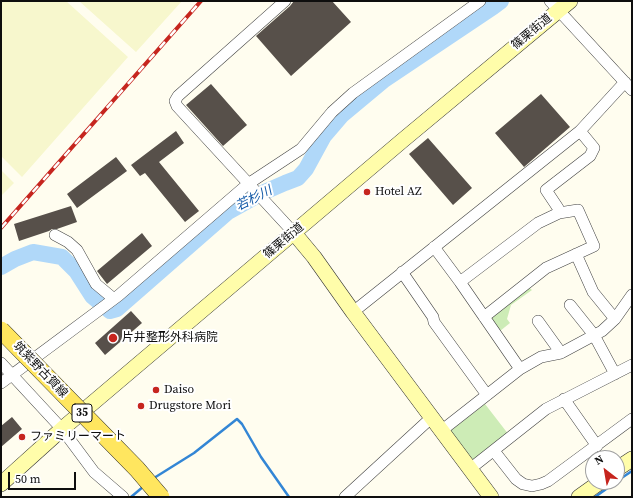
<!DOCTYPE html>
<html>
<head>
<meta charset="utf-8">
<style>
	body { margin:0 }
	#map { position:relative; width:633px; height:498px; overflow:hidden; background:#fffdef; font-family:"Source Serif 4",serif }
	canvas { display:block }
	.frame { position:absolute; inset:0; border:2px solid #0e0e0e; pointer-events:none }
	.north { position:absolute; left:585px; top:450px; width:40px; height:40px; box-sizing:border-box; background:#fff; border:1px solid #9f9f9f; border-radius:50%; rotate:329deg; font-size:11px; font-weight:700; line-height:16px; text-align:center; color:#0e0e0e }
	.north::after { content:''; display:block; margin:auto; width:14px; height:18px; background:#c6251e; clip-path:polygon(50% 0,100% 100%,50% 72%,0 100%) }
	.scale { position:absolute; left:8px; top:472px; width:68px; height:18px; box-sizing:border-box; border:2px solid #0e0e0e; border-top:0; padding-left:5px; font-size:12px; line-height:14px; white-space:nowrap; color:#0e0e0e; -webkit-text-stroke:3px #fff; paint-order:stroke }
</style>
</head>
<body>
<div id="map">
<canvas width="633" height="498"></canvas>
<div class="frame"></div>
<div class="north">N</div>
<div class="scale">50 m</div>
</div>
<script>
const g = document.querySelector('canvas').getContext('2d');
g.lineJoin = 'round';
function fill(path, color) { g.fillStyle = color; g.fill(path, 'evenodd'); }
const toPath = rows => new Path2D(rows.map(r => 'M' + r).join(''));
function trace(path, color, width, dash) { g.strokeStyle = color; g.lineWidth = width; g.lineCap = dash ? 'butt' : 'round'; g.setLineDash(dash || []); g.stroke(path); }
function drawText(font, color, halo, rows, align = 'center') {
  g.font = font + ' "Source Serif 4","Noto Sans JP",serif'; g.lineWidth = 4; g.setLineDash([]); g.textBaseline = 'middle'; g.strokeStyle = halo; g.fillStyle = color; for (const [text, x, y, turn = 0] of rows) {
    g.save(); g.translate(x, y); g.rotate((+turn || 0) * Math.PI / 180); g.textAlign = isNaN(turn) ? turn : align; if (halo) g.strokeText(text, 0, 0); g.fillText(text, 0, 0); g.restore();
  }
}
fill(toPath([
	[1,1,66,1,128,57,22,177,1,156],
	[79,1,182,1,136,52],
	[1,170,14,183,1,196]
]), '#f7f7cd');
fill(toPath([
	[527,286,532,290,511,305,507,319,510,323,500,331,490,317],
	[485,404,509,435,474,463,449,432]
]), '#cdecb6');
trace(toPath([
	[154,478,194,453,237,419,242,424,261,457,289,497],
	[617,481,632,471],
	[131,497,144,486],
	[595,497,616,482]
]), '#3386d5', 2.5);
trace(toPath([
	[1,267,15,259,33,252,62,257,76,271,92,296,110,311,117,309,228,212,262,193,285,183,298,178,306,169,324,136,342,115,384,80,493,7,501,1]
]), '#b0d8f9', 16);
fill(toPath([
	[294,1,332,1,351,22,291,76,256,36,290,6],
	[211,84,247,125,223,146,186,105],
	[541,94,570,127,524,167,495,133],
	[176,131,184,143,159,162,199,211,185,222,145,173,140,176,131,165],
	[428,138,472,188,453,205,409,154],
	[116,157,127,171,77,208,67,194],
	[71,206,77,222,57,229,52,229,49,231,19,241,14,224],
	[142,233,152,246,107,284,97,271],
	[131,311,142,323,105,355,95,343],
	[12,417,22,429,1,447,1,426]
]), '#57504a');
const street = toPath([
	[285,1,178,96,175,101,177,106,294,233],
	[550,1,632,90],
	[559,213,558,208,546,190,590,156,594,148,580,131],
	[55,235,68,242,77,250,96,284,114,299],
	[434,247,460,282,520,369],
	[576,254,593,292,615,319],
	[402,272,433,317,434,322,487,395],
	[460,282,538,223,559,213,578,210,594,246,546,268,484,317],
	[570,305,594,335,615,374],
	[353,312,580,131,625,82],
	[538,321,561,353],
	[1,363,62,429,94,472,123,497],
	[1,383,118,296,248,184,301,149,332,112,353,93,480,1],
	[564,399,597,446],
	[441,431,520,369,541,357,561,353,602,331,615,319,632,295],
	[494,451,516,479,523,484,532,486,541,484,548,481,632,419],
	[470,469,546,409,632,365],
	[345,497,431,418]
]);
const secondary = toPath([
	[294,233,314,257,353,312,491,497],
	[617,469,632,459],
	[1,484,62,429,403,140,570,1],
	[579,497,600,482]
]);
trace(street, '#414141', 12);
trace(secondary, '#303030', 16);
trace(street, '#fff', 11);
trace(secondary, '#fffdaa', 15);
const rail = toPath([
	[1,228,201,1]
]);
trace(rail, '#c6251e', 4);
trace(rail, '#fff', 2.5, [8]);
const primaryBridge = toPath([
	[1,330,137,469,161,497]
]);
trace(primaryBridge, '#1f1f1f', 18, []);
trace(primaryBridge, '#ffe65f', 17);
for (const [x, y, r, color] of [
	[367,192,4,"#c6251e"],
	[113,338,5,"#c6251e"],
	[156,390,4,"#c6251e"],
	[141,406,4,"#c6251e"],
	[22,437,4,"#c6251e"]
]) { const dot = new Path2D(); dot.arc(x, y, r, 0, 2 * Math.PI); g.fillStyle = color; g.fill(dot); trace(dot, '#fff', 1.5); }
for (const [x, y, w] of [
	[82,413,20]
]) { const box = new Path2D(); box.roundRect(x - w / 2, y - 9, w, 18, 3); g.fillStyle = '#fff'; g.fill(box); trace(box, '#0e0e0e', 1); }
drawText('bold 11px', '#0e0e0e', null, [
	["35",82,413]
]);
drawText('12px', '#0e0e0e', '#fff', [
	["篠栗街道",532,32,-40],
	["篠栗街道",284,241,-40],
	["筑紫野古賀線",40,370,46]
]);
drawText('12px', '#0e0e0e', '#fff', [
	["Hotel AZ",375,192],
	["片井整形外科病院",122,338],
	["Daiso",164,390],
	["Drugstore Mori",149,406],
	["ファミリーマート",30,437]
], 'left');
drawText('italic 13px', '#1058a7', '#fff', [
	["若杉川",254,199,-27]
]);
</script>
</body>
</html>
